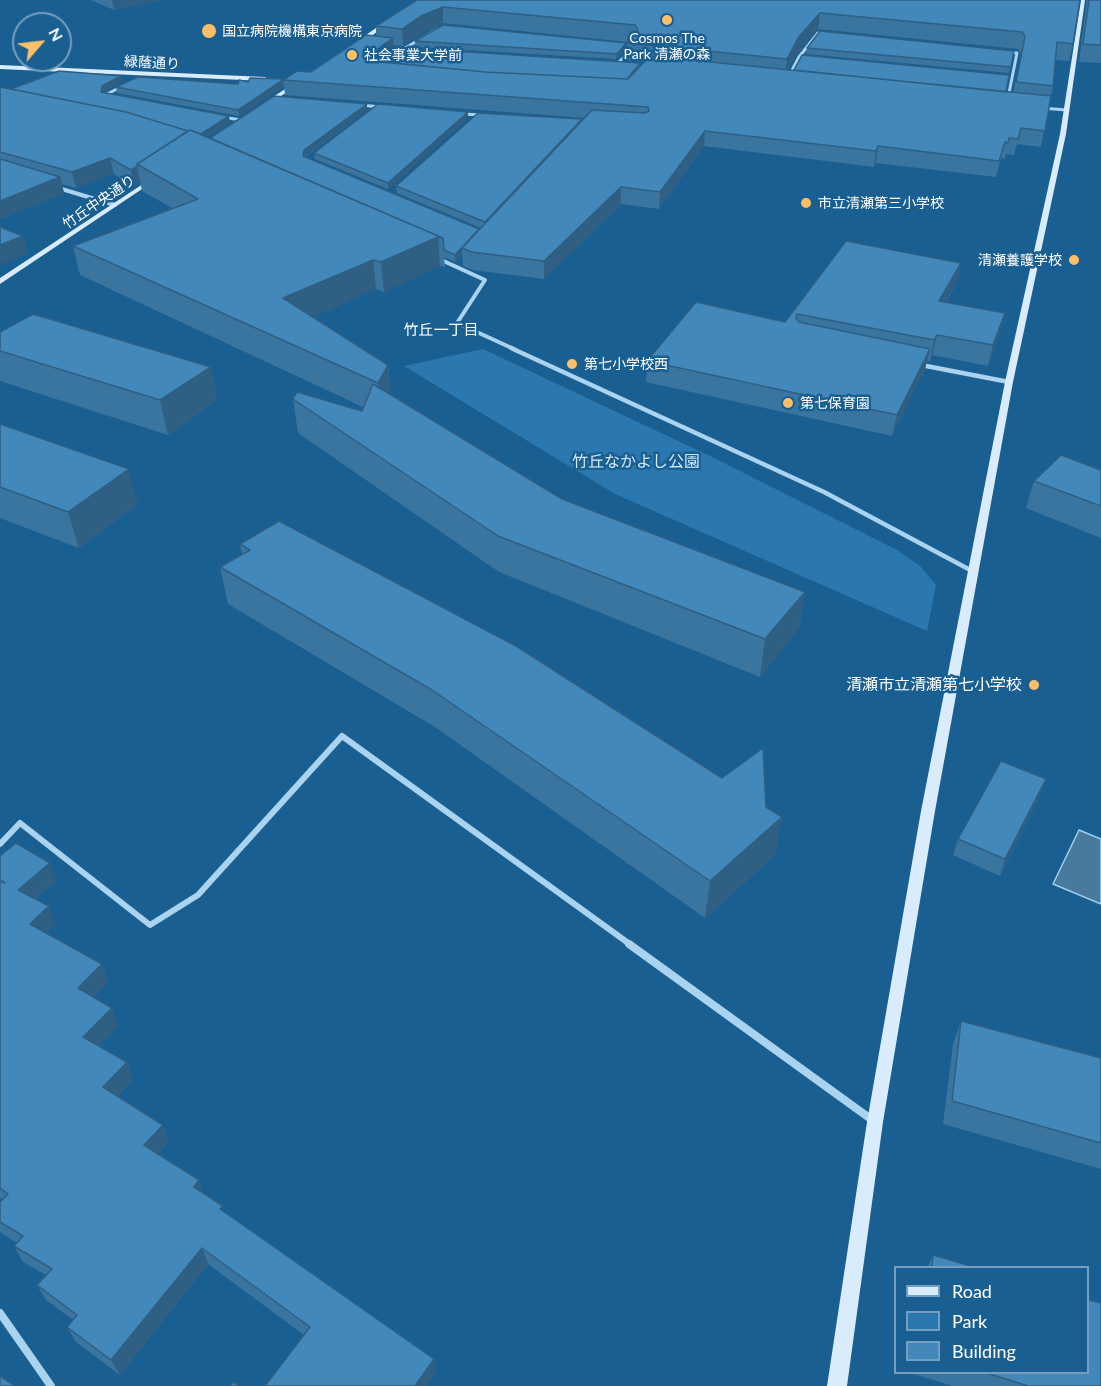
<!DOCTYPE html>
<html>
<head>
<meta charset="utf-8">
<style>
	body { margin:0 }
	#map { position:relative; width:1101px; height:1386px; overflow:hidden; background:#1a5f92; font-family:Lato,sans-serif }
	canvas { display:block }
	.legend { position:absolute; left:894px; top:1266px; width:195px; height:108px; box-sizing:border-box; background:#1a5f92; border:2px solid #769fbe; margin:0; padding:8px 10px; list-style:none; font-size:18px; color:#fff }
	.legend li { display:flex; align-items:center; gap:12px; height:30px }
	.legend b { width:30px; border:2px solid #769fbe }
	.north { position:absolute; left:12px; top:12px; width:60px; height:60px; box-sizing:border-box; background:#1a5f92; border:2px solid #769fbe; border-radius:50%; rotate:62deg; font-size:16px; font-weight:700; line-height:24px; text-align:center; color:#fff }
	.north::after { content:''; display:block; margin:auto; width:21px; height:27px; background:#ffbf68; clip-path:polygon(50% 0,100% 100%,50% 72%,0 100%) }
</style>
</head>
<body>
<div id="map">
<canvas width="1101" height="1386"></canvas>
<ul class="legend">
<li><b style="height:8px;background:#d8ecfb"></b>Road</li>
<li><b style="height:16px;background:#2a78af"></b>Park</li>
<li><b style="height:16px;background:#4388ba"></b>Building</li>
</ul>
<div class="north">N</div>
</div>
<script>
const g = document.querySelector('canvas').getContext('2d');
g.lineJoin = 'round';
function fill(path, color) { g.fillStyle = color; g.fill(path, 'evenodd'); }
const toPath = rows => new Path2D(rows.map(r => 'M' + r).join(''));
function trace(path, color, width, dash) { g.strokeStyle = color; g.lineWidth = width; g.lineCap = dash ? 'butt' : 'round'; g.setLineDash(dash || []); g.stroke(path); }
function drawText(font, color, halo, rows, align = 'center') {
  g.font = font + ' Lato,"Noto Sans JP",sans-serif'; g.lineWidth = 5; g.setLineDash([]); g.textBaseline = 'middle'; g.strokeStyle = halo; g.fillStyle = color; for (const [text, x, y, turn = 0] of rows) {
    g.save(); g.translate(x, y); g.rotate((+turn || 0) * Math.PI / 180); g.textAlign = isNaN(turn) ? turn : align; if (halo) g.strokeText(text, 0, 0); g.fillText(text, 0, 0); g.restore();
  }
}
fill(toPath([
	[483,349,710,456,897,550,920,566,936,585,927,631,615,494,404,366]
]), '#2a78af');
const water = toPath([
	[1079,830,1101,839,1101,904,1053,884,1079,830]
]);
fill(water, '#497a9e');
trace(water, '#9dd0f1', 1.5);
trace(toPath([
	[387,48,409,50],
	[402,50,437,29],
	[1007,52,1017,53,1008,98],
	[618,63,630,51],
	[789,76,799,57,818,33,827,34],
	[109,96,105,95,123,86],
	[359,105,382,107],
	[1041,108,1067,110],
	[461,114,483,115],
	[222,117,241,120]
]), '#aad3ef', 3);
trace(toPath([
	[55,187,115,205],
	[437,258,485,280,457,323,514,349]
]), '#aad3ef', 4);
trace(toPath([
	[511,348,824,492,974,572],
	[921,365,1009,382]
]), '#aad3ef', 4.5);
trace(toPath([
	[0,844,20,823,150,925,198,895,342,736,631,945]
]), '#aad3ef', 6);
trace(toPath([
	[629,944,875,1122],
	[0,1313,51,1386]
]), '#aad3ef', 8);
fill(toPath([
	[1081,0,1085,0,1066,134,1013,382,935,811,883,1122,847,1386,827,1386,867,1122,921,811,1005,382,1060,134,1081,0],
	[386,21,391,22,357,46,353,46,353,44,386,21],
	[0,65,265,77,268,79,265,81,0,69,0,65],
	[296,82,301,83,267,105,262,104,296,82],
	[152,178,157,179,0,284,0,278,152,178]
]), '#d8ecfb');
fill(toPath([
	[91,0,162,0,114,10],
	[417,0,1080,0,1073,44,1069,61,1055,60,1053,86,1041,147,1017,144,1014,155,1006,154,1005,159,1001,158,996,177,876,163,874,167,704,146,659,209,621,204,544,279,473,270,463,266,462,254,455,262,444,257,445,267,440,266,384,292,376,289,313,317,388,365,391,395,562,499,805,592,799,628,760,677,499,572,298,433,293,399,362,411,363,407,80,275,73,246,172,208,142,191,140,181,134,186,114,174,76,188,62,184,64,193,0,219,0,87,11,89,121,76,122,81,103,92,230,122,207,137,210,138,367,104,367,110,305,157,479,230,481,228,397,193,396,186,582,119,582,120,585,118,285,95,284,86,239,116,117,93,116,87,238,84,248,82,284,79,311,72,376,36,376,26],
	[443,23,628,42,627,43,626,60,644,62,640,66,640,63,381,62,394,53,393,45,403,46,422,33],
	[818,29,1018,49,1021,54,1013,93,788,70,796,55],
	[1087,0,1101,0,1101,63,1079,62],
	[415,41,626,43,626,49,616,59,415,47],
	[807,48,1014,51,1009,73,806,54],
	[468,112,468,118,388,189,315,159,314,153],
	[846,241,961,263,957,282,946,303,1005,313,1000,333,988,366,932,355,930,361,927,361,925,369,892,436,646,382,647,361,785,322],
	[0,332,211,367,217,400,168,435,0,381],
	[0,424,138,504,79,548,0,518],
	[1101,470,1101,538,1026,508,1034,481],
	[240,544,766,807,776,854,705,918,435,727,228,604,220,567,242,555],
	[1040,796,1000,876,953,855,958,839],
	[0,856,57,880,35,899,56,924,46,933,102,964,108,982,93,997,119,1025,98,1046,127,1062,133,1079,118,1096,169,1141,158,1154,225,1212,434,1359,436,1373,304,1335,208,1264,120,1375,76,1342,67,1327,73,1320,46,1300,37,1285,46,1275,23,1262,14,1246,17,1243,0,1232,0,1202,2,1200,0,1198],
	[961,1021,1101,1058,1101,1169,943,1124,953,1044],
	[933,1255,977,1268,927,1268],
	[914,1372,1088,1372,1101,1386,953,1386,914,1374]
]), '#3a75a0');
fill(toPath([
	[112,0,162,0,114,10],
	[443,7,443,23,422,33,403,46,402,29,421,16],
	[820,13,818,29,796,55,785,77,787,59,798,38],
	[393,38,394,53,370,69,369,55],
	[626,43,626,49,616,59,617,54],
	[121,76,122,81,103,92,101,92,102,86],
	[283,80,284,86,239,116,238,110],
	[367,104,367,110,304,157,303,156,304,150],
	[468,112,468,118,388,189,388,183],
	[229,116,230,122,200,142,199,135],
	[705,131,704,146,659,209,660,192],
	[878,146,876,163,874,167,876,151],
	[110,158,114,174,76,188,72,172],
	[137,166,140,181,134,186,131,170],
	[60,177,64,193,0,219,0,201],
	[621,187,621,204,544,279,544,261],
	[479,229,462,248,462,254,455,262,455,255],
	[23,236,28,253,0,265,0,245],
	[438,237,440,266,384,292,381,262],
	[373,260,376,289,287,329,283,298],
	[961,263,957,282,935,322,939,301],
	[1005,313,1000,333,988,366,993,345],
	[937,335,932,355,930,361,934,340],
	[930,349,925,369,892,436,897,415],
	[388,365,391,397,381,415,378,383],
	[211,367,217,400,168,435,160,400],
	[129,469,138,504,79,548,68,512],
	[805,592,799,628,760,677,765,639],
	[1046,779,1040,796,1000,876,1005,859],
	[782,817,776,854,705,918,710,881],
	[50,863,57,880,25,907,18,890],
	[49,906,56,924,37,941,30,924],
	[102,964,108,982,85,1005,78,988],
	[112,1008,119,1025,90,1054,83,1037],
	[127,1062,133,1079,110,1104,103,1087],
	[163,1125,169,1141,151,1162,144,1145],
	[199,1180,205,1197,194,1187],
	[202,1248,208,1264,120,1375,111,1360],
	[434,1359,436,1373,427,1386,415,1386]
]), '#2f5f82');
const building = toPath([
	[417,0,1080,0,1073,44,1057,42,1053,86,1016,82,1025,36,1022,32,820,13,798,38,787,59,627,43,638,30,635,25,443,7,421,16,402,29,376,26,417,0],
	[1089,0,1101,0,1101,45,1083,44,1089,0],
	[443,25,626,43,617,54,415,41,443,25],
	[820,31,1014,51,1011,67,807,48,820,31],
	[366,35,393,38,369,55,371,61,485,72,628,79,650,56,1051,96,1045,131,1021,128,1018,139,1009,138,1008,143,1005,142,999,161,878,146,876,151,705,131,660,192,621,187,544,261,472,252,462,248,592,110,645,113,649,111,648,107,283,80,297,71,311,72,366,35],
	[405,48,640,63,627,79,485,72,385,62,405,48],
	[802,55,1009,75,1006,92,794,70,802,55],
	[59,71,121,76,102,86,101,92,229,116,201,134,190,130,188,131,126,112,11,89,59,71],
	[138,77,238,84,239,80,248,82,250,78,284,79,238,110,116,87,138,77],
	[0,87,126,112,188,131,137,164,137,166,131,170,110,158,72,172,0,152,0,87],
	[274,96,367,104,304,150,303,156,479,229,455,255,444,250,443,238,210,138,274,96],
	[378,104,468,112,388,183,314,153,378,104],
	[478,113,582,119,485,222,396,186,478,113],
	[190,130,443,238,438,237,381,262,373,260,283,298,388,365,378,383,73,246,198,199,137,164,190,130],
	[0,159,60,177,0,201,0,159],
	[0,227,23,236,0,245,0,227],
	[846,241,961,263,939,301,1005,313,993,345,937,335,934,340,797,314,796,318,799,322,930,349,897,415,647,361,696,302,785,322,846,241],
	[33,314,211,367,160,400,0,351,0,332,33,314],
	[373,384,562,499,805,592,765,639,498,536,293,399,297,392,362,411,373,384],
	[0,424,129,469,68,512,0,487,0,424],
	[1061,455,1101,470,1101,506,1034,481,1061,455],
	[279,521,516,646,722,778,763,748,766,807,782,817,710,881,432,690,220,567,250,550,240,544,279,521],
	[1001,761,1046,779,1005,859,958,839,1001,761],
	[16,843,50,863,18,890,49,906,30,924,102,964,78,988,112,1008,83,1037,127,1062,103,1087,163,1125,144,1145,199,1180,194,1187,223,1206,220,1209,434,1359,415,1386,265,1386,310,1327,202,1248,111,1360,67,1327,77,1315,37,1285,52,1269,14,1246,23,1236,0,1222,0,1202,8,1194,0,1188,0,881,5,883,0,880,0,856,16,843],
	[961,1021,1101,1058,1101,1143,952,1101,961,1021],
	[933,1255,977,1268,932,1268,933,1255],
	[1088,1300,1101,1303,1101,1386,1028,1386,984,1372,1088,1372,1088,1300],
	[0,1376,15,1386,0,1386,0,1376],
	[233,1382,239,1386,230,1386,233,1382]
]);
fill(building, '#4388ba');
trace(building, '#2f5f82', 1.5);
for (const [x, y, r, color] of [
	[667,20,6,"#ffbf68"],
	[209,31,8,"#ffbf68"],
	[352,55,6,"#ffbf68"],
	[806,203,6,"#ffbf68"],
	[1074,260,6,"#ffbf68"],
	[572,364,6,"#ffbf68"],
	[788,403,6,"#ffbf68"],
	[1034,685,6,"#ffbf68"]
]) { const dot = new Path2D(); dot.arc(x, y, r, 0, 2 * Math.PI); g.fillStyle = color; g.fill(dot); trace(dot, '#1a5f92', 2); }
drawText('14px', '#fff', '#1a5f92', [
	["国立病院機構東京病院",222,31],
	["Cosmos The",667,38,"center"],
	["Park 清瀬の森",667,54,"center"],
	["社会事業大学前",364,55],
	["市立清瀬第三小学校",818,203],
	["清瀬養護学校",1062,260,"right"],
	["第七小学校西",584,364],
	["第七保育園",800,403]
], 'left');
drawText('14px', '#fff', '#1a5f92', [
	["緑蔭通り",152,63,3],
	["竹丘中央通り",99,202,-34]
]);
drawText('15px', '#fff', '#1a5f92', [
	["竹丘一丁目",441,330]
]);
drawText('16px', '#d1e9fb', '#1a5f92', [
	["竹丘なかよし公園",636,462]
]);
drawText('16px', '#fff', '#1a5f92', [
	["清瀬市立清瀬第七小学校",1022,685]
], 'right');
</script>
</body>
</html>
